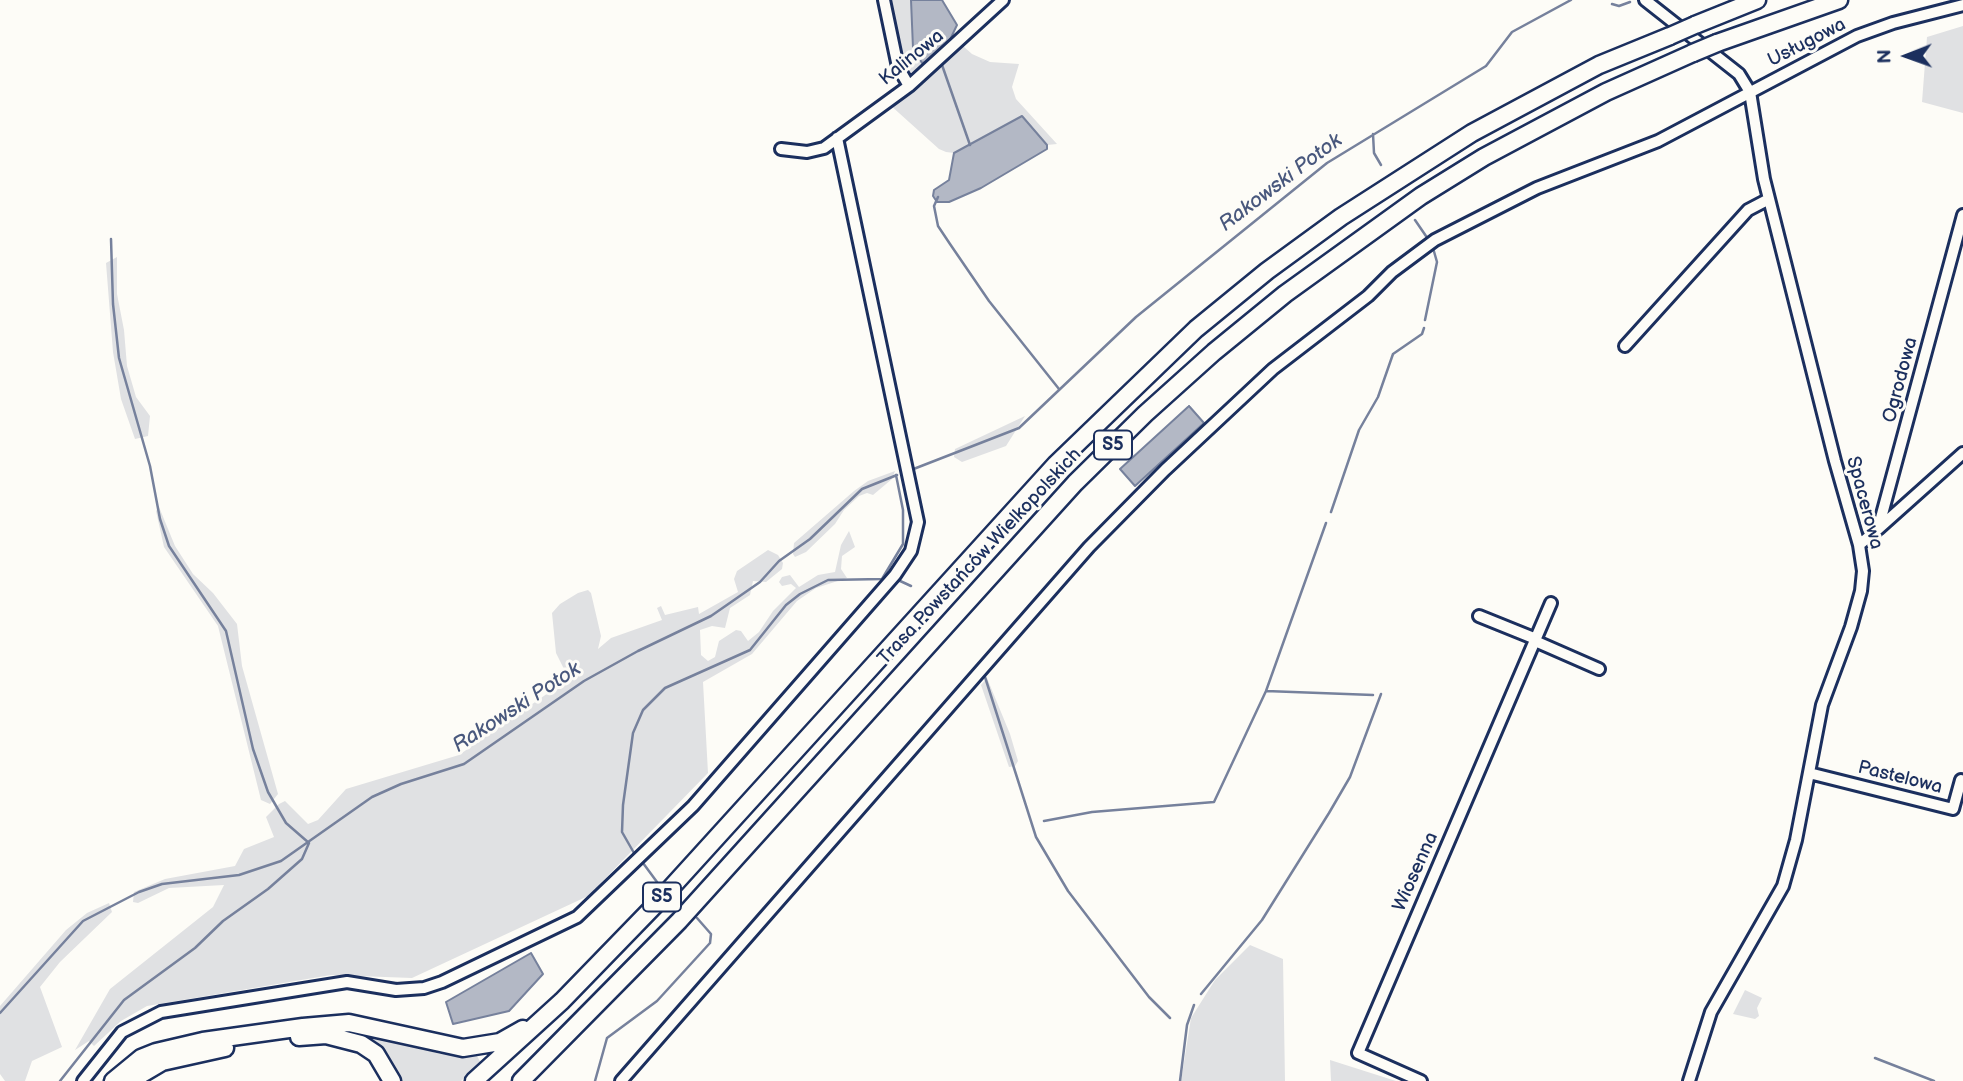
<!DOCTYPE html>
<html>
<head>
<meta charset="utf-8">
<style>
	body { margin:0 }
	#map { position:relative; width:1963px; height:1081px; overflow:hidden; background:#fdfcf7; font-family:"Balsamiq Sans",sans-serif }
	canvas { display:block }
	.north { position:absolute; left:1872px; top:21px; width:70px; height:70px; -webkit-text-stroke:5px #fdfcf7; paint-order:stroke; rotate:269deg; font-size:19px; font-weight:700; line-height:28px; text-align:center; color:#1b2f5e }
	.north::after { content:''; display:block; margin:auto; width:24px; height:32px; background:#1b2f5e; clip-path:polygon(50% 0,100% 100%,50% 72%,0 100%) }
</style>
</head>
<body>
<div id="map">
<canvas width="1963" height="1081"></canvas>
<div class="north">N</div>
</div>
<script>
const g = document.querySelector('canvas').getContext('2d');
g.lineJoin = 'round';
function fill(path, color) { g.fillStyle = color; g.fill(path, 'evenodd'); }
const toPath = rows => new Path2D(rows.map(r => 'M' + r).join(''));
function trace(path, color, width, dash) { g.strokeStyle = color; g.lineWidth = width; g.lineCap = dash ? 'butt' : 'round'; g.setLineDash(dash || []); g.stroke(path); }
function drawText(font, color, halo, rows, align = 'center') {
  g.font = font + ' "Balsamiq Sans",sans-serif'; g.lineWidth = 6; g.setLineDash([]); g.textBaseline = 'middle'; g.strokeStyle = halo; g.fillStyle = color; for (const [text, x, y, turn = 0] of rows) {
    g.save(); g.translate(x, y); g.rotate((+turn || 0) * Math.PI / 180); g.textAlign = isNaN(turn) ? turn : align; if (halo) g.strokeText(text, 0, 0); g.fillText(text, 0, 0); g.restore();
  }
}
fill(toPath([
	[888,0,911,0,913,48,922,63,930,61,907,75,900,63],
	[1963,26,1963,113,1922,102,1927,37],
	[963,46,972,54,990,62,1019,64,1012,87,1016,99,1057,144,1047,145,1022,116,954,153,946,152,939,149,889,104],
	[117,257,117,294,124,330,127,366,136,397,150,416,148,436,135,439,121,399,113,352,106,263],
	[1025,416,1006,446,962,462,954,457,955,449],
	[895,471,892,479,873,495,867,493,859,496,844,510,835,524,806,552,795,557,793,554,794,543,854,491,868,481],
	[159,507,175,546,193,574,213,593,237,624,242,666,278,794,270,804,261,800,218,626,164,547,156,511],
	[849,531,855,547,842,556,841,569,847,578,816,588,797,601,752,654,703,682,708,773,588,896,412,978,331,975,147,1006,121,1021,94,1046,89,1041,75,1050,110,989,213,907,224,885,169,888,138,903,133,902,134,892,165,879,235,866,244,849,274,837,266,817,279,804,285,801,308,824,318,820,346,789,459,755,551,691,571,673,565,671,556,653,552,613,560,604,578,593,588,590,591,593,601,636,598,649,611,638,662,620,657,608,661,606,665,615,698,607,699,614,738,592,734,579,737,571,768,550,778,555,783,563,782,569,766,582,753,581,750,595,730,608,725,628,712,626,700,630,701,655,708,661,715,657,719,641,736,630,741,631,748,641,759,632,773,611,796,588,791,584,782,586,779,582,782,577,790,575,799,587,818,575,835,572,841,545],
	[987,678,1010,734,1018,761,1015,766,1009,767,981,685],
	[109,903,112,912,60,962,40,987,62,1047,32,1061,25,1081,5,1081,0,1074,0,1006,66,930,87,913],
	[1250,945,1283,959,1285,1081,1181,1081,1191,1018,1215,980],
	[1745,990,1762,998,1757,1008,1759,1016,1755,1019,1733,1014],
	[372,1034,440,1054,477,1056,481,1063,461,1081,402,1081,394,1064,372,1040],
	[1330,1060,1396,1081,1331,1081]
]), '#e0e1e3');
const water = toPath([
	[911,0,942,0,957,25,947,46,930,61,922,63,913,48,911,0],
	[1022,116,1047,145,1047,149,981,188,949,202,937,202,933,196,934,190,949,180,954,153,1022,116],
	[1189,406,1204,423,1135,486,1120,469,1189,406],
	[531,953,543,974,509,1011,453,1024,446,1002,531,953]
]);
fill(water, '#b3b8c5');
trace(water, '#76819c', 2);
trace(toPath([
	[1612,4,1619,6,1630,2],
	[942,65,970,145],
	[1373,134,1374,153,1381,165],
	[938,197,934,206,938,226,950,244,989,301,1059,389],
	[1415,220,1428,239],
	[1425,320,1437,262,1433,248],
	[911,470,1019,428,1136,317,1327,163,1486,66,1512,32,1571,0],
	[1331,512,1359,430,1378,397,1393,354,1422,334,1424,328],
	[898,580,911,586],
	[985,677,1036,837,1068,891,1149,997,1170,1018],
	[1266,691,1373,695],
	[1044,821,1092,812,1214,802,1266,691,1326,523],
	[634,853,622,832,623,805,633,733,643,710,665,688,750,650,786,605,800,594,828,580,882,579,903,544,903,510,896,475],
	[643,863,657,882],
	[1201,994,1262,920,1329,813,1350,777,1381,694],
	[0,1013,83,921,139,892,162,884,239,875,281,861,372,797,401,784,464,764,584,681,638,651,711,616,760,582,779,561,810,539,862,489,897,475],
	[1875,1058,1934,1081],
	[60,1081,124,1000,195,948,223,921,268,889,302,859,309,843,286,823,268,792,253,749,226,631,169,546,160,519,150,466,119,358,113,304,111,239],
	[595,1081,607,1038,657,1001,710,943,711,934,697,918],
	[1180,1081,1187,1025,1194,1005]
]), '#76819c', 2.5);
const minor = toPath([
	[884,0,898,67,909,86],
	[1645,0,1739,74,1750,92,1764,179,1835,461,1859,545,1863,571,1861,591,1851,627,1822,705,1796,840,1783,886,1711,1012,1689,1081],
	[781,149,807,152,824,148,909,86,1003,0],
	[1625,346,1748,210,1769,199],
	[1878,529,1963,453],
	[1859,545,1878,529,1963,215],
	[1479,616,1536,639],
	[1535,641,1599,669],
	[1809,773,1953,809,1961,780],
	[83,1081,122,1032,161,1012,347,982,396,990,424,988,442,982,577,917,693,806,895,575,911,551,918,522,837,138],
	[621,1081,1089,547,1165,470,1273,369,1368,296,1392,272,1435,240,1537,188,1658,141,1857,36,1893,23,1963,5],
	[1421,1081,1358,1053,1551,603]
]);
const highway = toPath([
	[1695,25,1757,0],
	[1717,43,1839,0],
	[299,1037,326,1035,361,1044,376,1054,392,1081],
	[113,1081,141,1058,156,1052,203,1041,303,1027,349,1023,463,1048,500,1042,523,1029],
	[130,1081,162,1062,225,1048],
	[474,1081,562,1001,659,901,1056,464,1196,329,1267,271,1341,217,1472,133,1599,65,1670,36],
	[521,1081,679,921,1075,483,1145,414,1214,352,1285,294,1421,196,1484,157,1606,92,1693,53]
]);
trace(minor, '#1b2f5e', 16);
trace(highway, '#1b2f5e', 21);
trace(minor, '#fdfcf7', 10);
trace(highway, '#fdfcf7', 16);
const highwayBridge = toPath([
	[1670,36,1695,25],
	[1693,53,1717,43]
]);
trace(highwayBridge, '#1b2f5e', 21, []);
trace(highwayBridge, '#fdfcf7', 16);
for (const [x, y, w] of [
	[1113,445,38],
	[662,897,38]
]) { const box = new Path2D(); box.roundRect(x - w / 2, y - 14.5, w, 29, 5); g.fillStyle = '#fdfcf7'; g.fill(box); trace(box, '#1b2f5e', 2); }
drawText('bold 18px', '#1b2f5e', null, [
	["S5",1113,445],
	["S5",662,897]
]);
drawText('19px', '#1b2f5e', '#fdfcf7', [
	["Usługowa",1807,43,-27],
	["Kalinowa",912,58,-39],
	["Ogrodowa",1901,380,-75],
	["Spacerowa",1864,503,75],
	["Trasa Powstańców Wielkopolskich",980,557,-47],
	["Pastelowa",1900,778,14],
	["Wiosenna",1416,872,-66]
]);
drawText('italic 21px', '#49587d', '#fdfcf7', [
	["Rakowski Potok",1281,183,-37],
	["Rakowski Potok",517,708,-33]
]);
</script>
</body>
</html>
